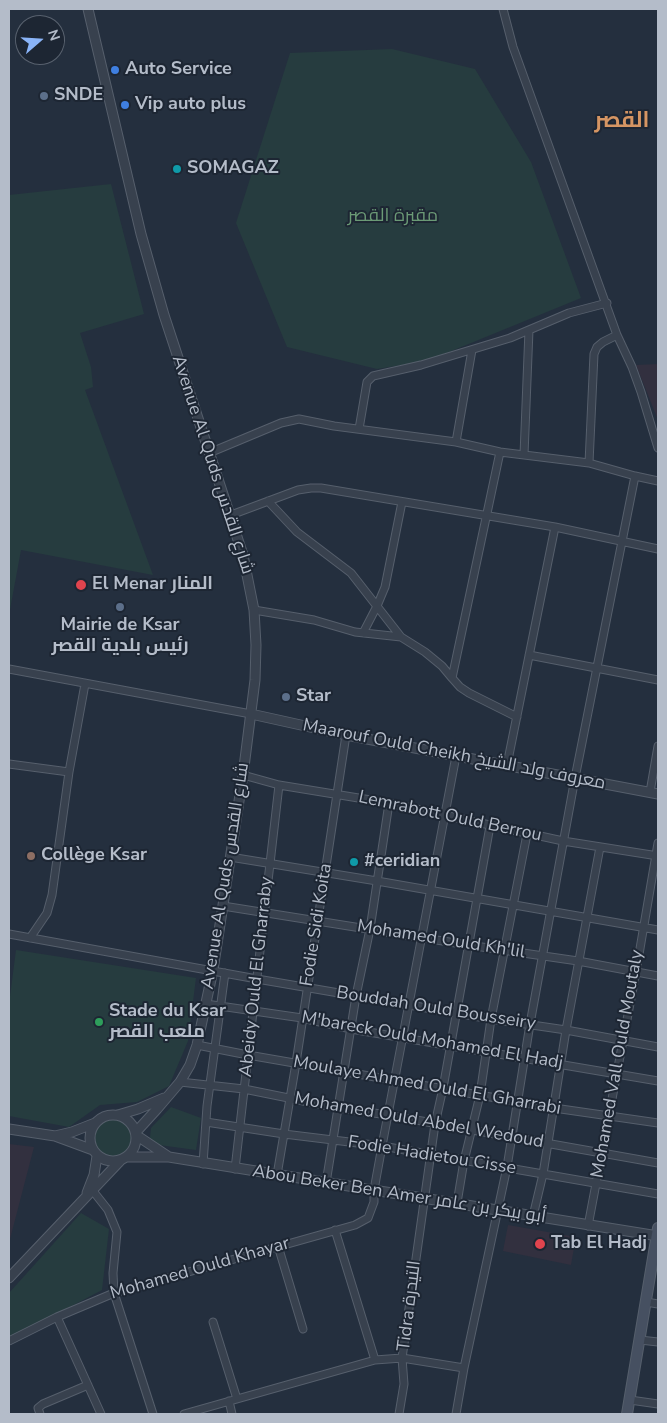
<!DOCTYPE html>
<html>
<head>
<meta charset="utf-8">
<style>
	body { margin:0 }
	#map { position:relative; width:667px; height:1423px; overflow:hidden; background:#242f3e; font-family:"Nunito Sans",sans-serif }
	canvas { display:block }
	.frame { position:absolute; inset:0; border:10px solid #b4bcc9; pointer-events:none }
	.north { position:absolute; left:15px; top:15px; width:50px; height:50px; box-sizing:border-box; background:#1d2633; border:1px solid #59626f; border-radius:50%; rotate:71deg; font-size:14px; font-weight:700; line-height:20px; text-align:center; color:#b4bcc9 }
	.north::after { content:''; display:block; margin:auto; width:18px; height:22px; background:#8ab4f8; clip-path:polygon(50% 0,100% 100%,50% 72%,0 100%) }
</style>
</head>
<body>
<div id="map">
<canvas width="667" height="1423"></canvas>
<div class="frame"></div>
<div class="north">N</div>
</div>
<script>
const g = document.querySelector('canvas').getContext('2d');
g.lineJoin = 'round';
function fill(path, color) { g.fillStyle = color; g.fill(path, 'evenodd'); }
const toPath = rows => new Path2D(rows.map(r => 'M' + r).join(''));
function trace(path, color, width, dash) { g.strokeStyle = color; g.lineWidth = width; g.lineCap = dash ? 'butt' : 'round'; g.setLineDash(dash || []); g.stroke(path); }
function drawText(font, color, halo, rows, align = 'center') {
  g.font = font + ' "Nunito Sans",Cairo,sans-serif'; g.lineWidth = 4; g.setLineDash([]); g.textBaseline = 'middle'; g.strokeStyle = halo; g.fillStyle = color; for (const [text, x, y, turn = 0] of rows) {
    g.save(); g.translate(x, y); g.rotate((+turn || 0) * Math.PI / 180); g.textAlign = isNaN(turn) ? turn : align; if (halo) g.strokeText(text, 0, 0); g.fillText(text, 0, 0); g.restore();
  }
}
fill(toPath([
	[658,364,658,420,636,365],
	[9,1144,34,1147,9,1243],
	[508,1225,576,1237,571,1265,503,1251]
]), '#32303f');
fill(toPath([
	[392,49,475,69,531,162,581,298,427,361,377,369,287,347,236,223,290,53],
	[111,184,144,314,80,333,91,367,93,387,85,390,153,575,21,550,9,615,9,195],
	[16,950,196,978,188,1041,169,1086,137,1102,100,1105,69,1127,9,1116,9,1004],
	[171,1107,201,1118,196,1150,159,1145,150,1138,151,1128],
	'94 1138a19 19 0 1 1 38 0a19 19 0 1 1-38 0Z',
	[81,1213,109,1229,102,1290,9,1339,9,1293]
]), '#263c3f');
const minor = toPath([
	[503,9,513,47,617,335,632,367,641,392,658,448],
	[359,429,367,382,373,376,421,365,510,338,569,313,607,303],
	[456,442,472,350],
	[500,452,452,678,460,687,469,693,517,717],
	[209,453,281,423,299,419,334,426,456,442,500,452,589,463,635,476,658,481],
	[524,455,529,330],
	[589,463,594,354,597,347,603,342,617,335],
	[268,501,297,532,351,573,401,637,425,652,442,666,452,678],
	[231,515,298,490,311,488,321,488,555,527,658,549],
	[254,610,314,620,355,632,401,637],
	[363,633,377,606,385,587,402,502],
	[529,655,658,680],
	[9,669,251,714],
	[9,764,69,772],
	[507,765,555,527],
	[243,775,279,785,389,803,563,841,658,856],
	[650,792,658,746],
	[230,857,377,881,658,930],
	[223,906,468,945,578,961,658,976],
	[9,934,257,979,491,1019,566,1030,658,1047],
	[30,938,47,913,52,895,69,772,85,684],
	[206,1004,302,1018,351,1029,658,1081],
	[197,1045,248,1055,554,1108,658,1123],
	[180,1082,244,1089,338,1108,388,1115,658,1163],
	[206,1122,284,1134,382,1146,658,1194],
	[203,1164,207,1106,225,973],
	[235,1169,279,785],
	[277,1175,296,1063,346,735],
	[326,1183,356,996,370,929,389,803],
	[93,1191,108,1210,117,1232,113,1273,114,1293,153,1414],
	[457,1203,464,1161,480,1095,491,1019,527,834],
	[533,1216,543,1174,566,1030,600,847],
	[588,1226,636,972,658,843],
	[335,1230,375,1360],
	[278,1246,303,1329],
	[646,1302,658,1304],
	[57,1317,101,1414],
	[213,1322,237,1399],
	[640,1340,658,1342],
	[9,1341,57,1317,114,1293,355,1225,368,1218,374,1202,374,1190,382,1146,456,756],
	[630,1400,658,1404],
	[229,1401,232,1414],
	[40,1414,38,1408,43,1404,88,1385],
	[184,1414,375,1360,402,1358,464,1368],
	[399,1414,404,1384,402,1358,435,1124,443,1088,490,826],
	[456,1414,464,1368,507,1167,530,1024,575,778,635,476]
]);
const tertiary = toPath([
	[88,9,141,234,164,315,243,555,254,610,256,645,255,680,243,775,213,970,197,1045,190,1065,180,1082,157,1109,136,1132],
	[251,714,346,735,658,794],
	'90 1138a23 23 0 1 1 46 0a23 23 0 1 1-46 0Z',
	[118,1115,138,1109,164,1098],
	[9,1129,55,1136,93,1150],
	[136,1135,169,1157],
	[55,1136,72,1132,95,1123],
	[127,1157,169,1157,658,1236],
	[87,1193,94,1175,97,1156],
	[9,1278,121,1160]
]);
const secondary = toPath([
	[627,1414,658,1228]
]);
trace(minor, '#565f6c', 9);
trace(tertiary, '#565f6c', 11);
trace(secondary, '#565f6c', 12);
trace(minor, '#38414e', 7);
trace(tertiary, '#38414e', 9);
trace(secondary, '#465061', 10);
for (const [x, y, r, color] of [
	[115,70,5,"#3f7fe0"],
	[44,96,5,"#5c6f8a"],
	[125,105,5,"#3f7fe0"],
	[177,169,5,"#0f9aa8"],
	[81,585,6,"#e0444e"],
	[120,607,5,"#5c6f8a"],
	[286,697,5,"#5c6f8a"],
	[31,856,5,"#8d6e63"],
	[354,862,5,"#0f9aa8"],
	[99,1022,5,"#2e9e5b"],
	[540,1244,6,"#e0444e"]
]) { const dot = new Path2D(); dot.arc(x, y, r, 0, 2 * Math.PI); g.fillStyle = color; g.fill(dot); trace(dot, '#1d2633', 2); }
drawText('bold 18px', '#b4bcc9', '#1d2633', [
	["Auto Service",125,70],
	["SNDE",54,96],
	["Vip auto plus",135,105],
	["SOMAGAZ",187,169],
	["El Menar المنار",92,585],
	["Mairie de Ksar",120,626,"center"],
	["رئيس بلدية القصر",120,647,"center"],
	["Star",296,697],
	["Collège Ksar",41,856],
	["#ceridian",364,862],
	["Stade du Ksar",109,1012],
	["ملعب القصر",109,1033],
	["Tab El Hadj",551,1244]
], 'left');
drawText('18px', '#6b9a76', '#1d2633', [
	["مقبرة القصر",393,217]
]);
drawText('18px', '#b4bcc9', '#1d2633', [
	["Avenue Al Quds شارع القدس",212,465,72],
	["Maarouf Ould Cheikh معروف ولد الشيخ",454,755,11],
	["Lemrabott Ould Berrou",450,817,12],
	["Avenue Al Quds شارع القدس",226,876,-81],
	["Fodie Sidi Koita",317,925,-81],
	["Mohamed Ould Kh'lil",441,940,9],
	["Abeidy Ould El Gharraby",257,977,-84],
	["Bouddah Ould Bousseiry",436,1009,9],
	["M'bareck Ould Mohamed El Hadj",432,1041,10],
	["Mohamed Vall Ould Moutaly",618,1064,-80],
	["Moulaye Ahmed Ould El Gharrabi",427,1086,10],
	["Mohamed Ould Abdel Wedoud",419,1121,10],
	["Fodie Hadietou Cisse",432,1156,9],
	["Abou Beker Ben Amer أبو بيكر بن عامر",399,1195,9],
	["Mohamed Ould Khayar",200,1269,-16],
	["Tidra التيدرة",410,1306,-83]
]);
drawText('bold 22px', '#d59563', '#1d2633', [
	["القصر",622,122]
]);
</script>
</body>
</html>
